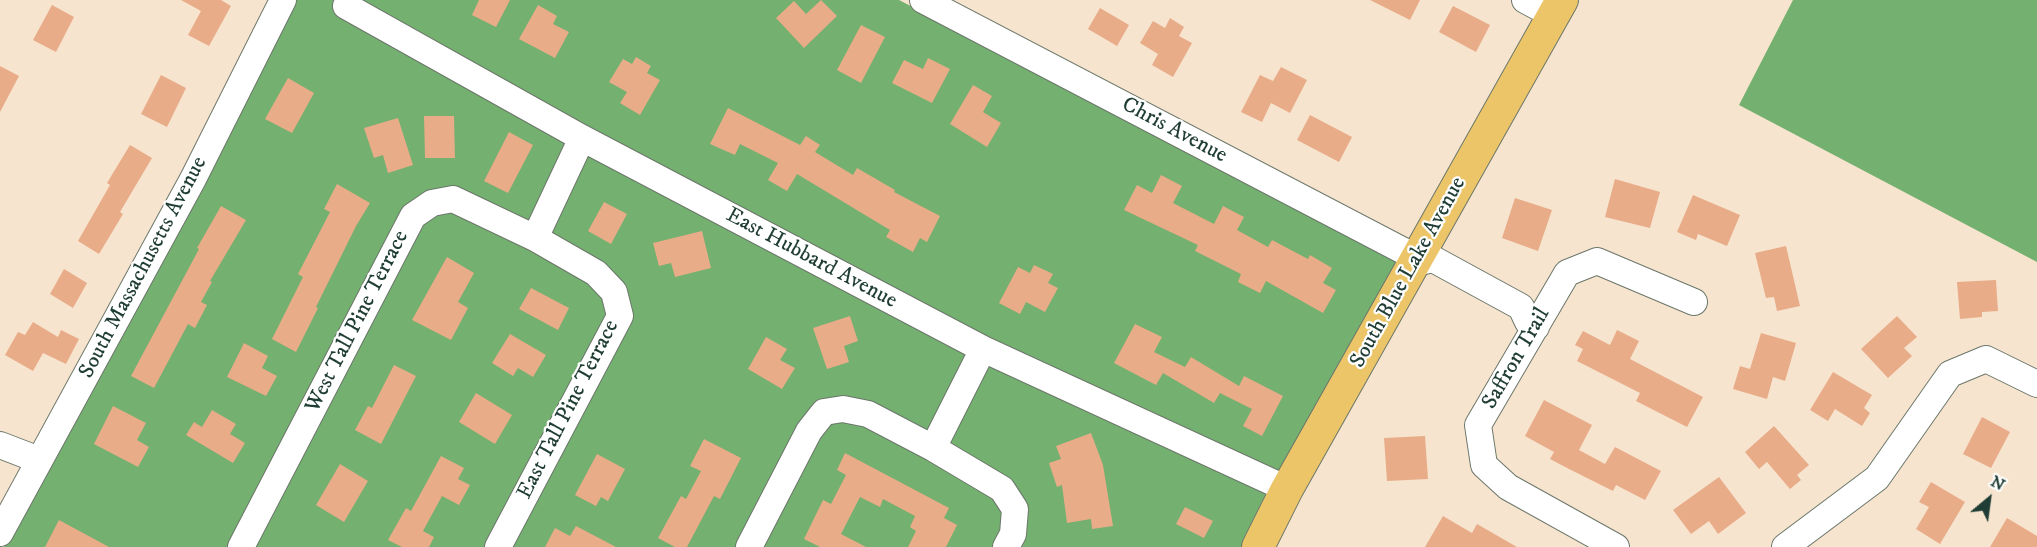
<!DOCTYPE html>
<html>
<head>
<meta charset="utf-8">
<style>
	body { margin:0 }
	#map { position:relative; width:2037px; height:547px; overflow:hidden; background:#f7e4ce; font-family:"IM FELL DW Pica",serif }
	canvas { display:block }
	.north { position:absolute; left:1959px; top:469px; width:60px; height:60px; -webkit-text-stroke:4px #fff; paint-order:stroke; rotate:29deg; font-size:16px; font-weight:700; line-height:24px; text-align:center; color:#1f3d34 }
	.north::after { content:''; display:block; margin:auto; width:21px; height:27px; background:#1f3d34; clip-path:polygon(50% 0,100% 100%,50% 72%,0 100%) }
</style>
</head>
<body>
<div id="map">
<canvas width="2037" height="547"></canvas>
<div class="north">N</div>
</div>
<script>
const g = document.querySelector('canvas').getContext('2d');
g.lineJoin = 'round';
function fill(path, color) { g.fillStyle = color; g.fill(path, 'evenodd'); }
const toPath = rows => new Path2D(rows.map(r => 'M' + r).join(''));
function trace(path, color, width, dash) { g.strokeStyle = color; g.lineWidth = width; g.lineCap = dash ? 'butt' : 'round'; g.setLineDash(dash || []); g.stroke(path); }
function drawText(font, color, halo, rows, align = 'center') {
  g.font = font + ' "IM FELL DW Pica",serif'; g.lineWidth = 4.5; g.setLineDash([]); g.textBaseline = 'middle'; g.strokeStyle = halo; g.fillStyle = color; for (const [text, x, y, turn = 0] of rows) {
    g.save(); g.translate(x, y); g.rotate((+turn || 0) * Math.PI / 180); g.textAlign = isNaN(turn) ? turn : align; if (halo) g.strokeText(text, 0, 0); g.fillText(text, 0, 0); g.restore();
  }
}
fill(toPath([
	[294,0,339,0,333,11,569,143,531,224,431,193,230,547,4,547],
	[358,0,899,0,1404,261,1284,476,987,340,587,128],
	[1793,0,2037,0,2037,262,1739,105],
	[586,153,969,354,929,434,842,399,739,547,508,547,628,321,548,233],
	[451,210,530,248,590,282,605,298,609,316,487,547,252,547,420,223,435,213],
	[986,363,1274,495,1247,547,1017,547,1025,509,946,443],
	[842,420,864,424,928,457,995,497,1005,513,1003,532,995,547,760,547,817,436,829,422]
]), '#74b06f');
fill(toPath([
	[181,0,221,0,231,6,209,46,188,35,201,11],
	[479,0,510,0,496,27,472,15],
	[821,0,837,16,804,48,776,18,794,1,806,14],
	[1370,0,1420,0,1410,20],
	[52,5,74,17,56,52,33,40],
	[538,5,557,16,553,24,569,32,555,58,519,39],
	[1453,6,1490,25,1476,52,1439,32],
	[1100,8,1129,25,1117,46,1088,29],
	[1170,18,1184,27,1179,36,1192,43,1173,77,1152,65,1158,54,1140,43,1153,21,1165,28],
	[861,25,885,37,861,83,837,70],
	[636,57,651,66,647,73,660,80,640,115,620,103,627,92,609,82,623,59,632,64],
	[928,58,950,69,932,103,892,83,904,60,923,69],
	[0,66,19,76,0,112],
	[1281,67,1307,80,1290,113,1271,103,1262,122,1241,112,1260,75,1273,81],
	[161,75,186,88,167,127,141,114],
	[288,78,314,93,292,133,265,119],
	[973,85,992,96,983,112,1001,123,987,147,950,124],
	[728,108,800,145,806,136,820,145,815,152,853,175,857,168,895,190,894,192,940,216,927,242,920,238,913,252,886,237,890,230,797,174,787,191,768,180,778,163,740,144,735,155,710,144],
	[1310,115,1352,137,1339,162,1297,140],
	[424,116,454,116,455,158,425,158],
	[398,118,413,165,388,173,383,155,374,158,364,128],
	[509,132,533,145,508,193,484,181],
	[130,145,152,158,120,212,123,214,99,254,78,241,110,185,107,183],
	[1161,175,1182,186,1173,203,1214,224,1223,206,1244,217,1237,230,1268,247,1272,240,1308,259,1310,255,1332,268,1323,283,1336,290,1323,313,1266,281,1260,293,1238,282,1241,274,1195,251,1198,245,1124,210,1137,185,1152,193],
	[1615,179,1660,192,1650,228,1605,217],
	[337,184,370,203,356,226,316,307,318,308,296,352,272,339,303,277,298,274,330,212,324,209],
	[1693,195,1740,215,1727,246,1698,234,1696,240,1677,232],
	[1515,198,1552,210,1538,251,1502,238],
	[604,202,627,214,611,244,588,231],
	[221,206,246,220,210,281,212,282,201,302,207,305,195,328,188,324,154,388,131,376,199,249,197,248],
	[702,231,711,268,675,277,671,263,659,266,653,243],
	[1786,246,1800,306,1777,311,1774,297,1766,298,1755,253],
	[447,257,474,273,458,302,468,308,451,340,412,320],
	[1034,265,1053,274,1048,283,1058,288,1045,312,1026,302,1020,314,999,303,1018,267,1030,273],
	[64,269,87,283,73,308,50,294],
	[1996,280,1998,311,1982,312,1982,317,1960,319,1957,282],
	[531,288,569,308,558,330,519,309],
	[850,316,858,341,844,346,849,362,827,369,813,328],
	[1897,316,1917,337,1904,348,1912,356,1888,378,1861,349],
	[33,322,58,337,61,330,79,339,66,364,43,353,33,371,5,355,18,332,25,335],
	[1135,324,1162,337,1154,352,1185,367,1191,357,1239,386,1244,376,1283,396,1262,436,1243,426,1252,409,1220,393,1214,403,1163,373,1156,385,1114,363],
	[1617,330,1639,341,1630,359,1703,397,1687,427,1636,401,1640,393,1577,361,1583,349,1575,345,1583,331,1610,345],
	[1761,333,1796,343,1785,381,1773,377,1767,399,1733,389,1740,366,1750,369],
	[510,334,546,355,533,377,518,368,513,376,492,363],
	[766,337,787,349,780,360,795,368,782,389,748,369],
	[244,343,268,356,262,368,277,376,266,396,227,377],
	[394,365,416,376,381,444,355,430,368,406,372,408],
	[1833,372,1872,395,1864,408,1870,413,1862,426,1835,409,1828,421,1810,410],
	[476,393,512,415,495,444,459,422],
	[1544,400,1592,425,1579,450,1605,464,1615,447,1661,471,1645,500,1616,485,1613,491,1569,469,1550,459,1554,452,1525,436],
	[113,406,146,423,137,440,149,447,138,467,94,444],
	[212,410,236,424,230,434,245,443,233,463,186,435,194,422,202,427],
	[1982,417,2010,432,1991,468,1963,454],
	[1774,426,1809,465,1797,475,1801,480,1790,489,1767,462,1759,469,1745,452],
	[1091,433,1103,465,1113,526,1092,529,1091,519,1067,523,1062,485,1057,487,1049,463,1061,459,1056,446],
	[1425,436,1428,479,1387,481,1384,438],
	[704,439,741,458,720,499,714,496,687,547,675,547,658,538,681,496,686,499,701,471,690,466],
	[845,453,949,508,944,518,957,525,946,547,908,547,916,531,910,527,915,516,883,499,880,507,860,497,841,534,866,547,820,547,804,539,823,500,831,504,846,475,837,470],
	[597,454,625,469,608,501,601,497,596,506,575,495],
	[441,456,464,468,458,479,470,485,459,505,442,496,423,531,434,537,429,547,402,547,388,540,406,508,411,511],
	[340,464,368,481,344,522,316,505],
	[1719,477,1746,513,1718,534,1709,521,1691,534,1673,510],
	[1931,482,1965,502,1940,544,1916,529,1929,507,1919,502],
	[1185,507,1213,521,1204,538,1176,524],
	[1443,516,1472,533,1477,524,1517,547,1425,547],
	[2007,518,2037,536,2037,547,1990,547],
	[59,520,109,547,45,547],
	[576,526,616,547,545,547,555,528,570,536]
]), '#e8ac89');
const minor = toPath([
	[923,0,1417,258,1424,261,1433,259,1521,307,1528,322,1536,327],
	[1525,0,1553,15],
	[346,6,582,138,983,349,1287,489],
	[535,238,582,138],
	[0,445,39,460],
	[933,448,983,349],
	[0,533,193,179,283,0],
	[241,547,413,216,432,203,453,199,535,238,596,273,614,292,620,316,498,547],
	[749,547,809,431,824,412,843,409,868,414,933,448,1002,489,1015,509,1013,534,1006,547],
	[1616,547,1508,487,1484,465,1478,425,1567,273,1597,261,1694,302],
	[1785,547,1877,478,1950,374,1986,359,2037,384]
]);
const major = toPath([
	[1258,547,1287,489,1562,0]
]);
trace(minor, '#6b776a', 28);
trace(major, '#6b776a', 34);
trace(minor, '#fff', 26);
trace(major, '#edc569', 32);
drawText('22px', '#1f3d34', '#fff', [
	["Chris Avenue",1174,131,28],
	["East Hubbard Avenue",811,259,28],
	["South Massachusetts Avenue",144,268,-62],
	["South Blue Lake Avenue",1409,273,-61],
	["West Tall Pine Terrace",358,322,-63],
	["Saffron Trail",1517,359,-60],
	["East Tall Pine Terrace",569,410,-63]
]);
</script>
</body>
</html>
